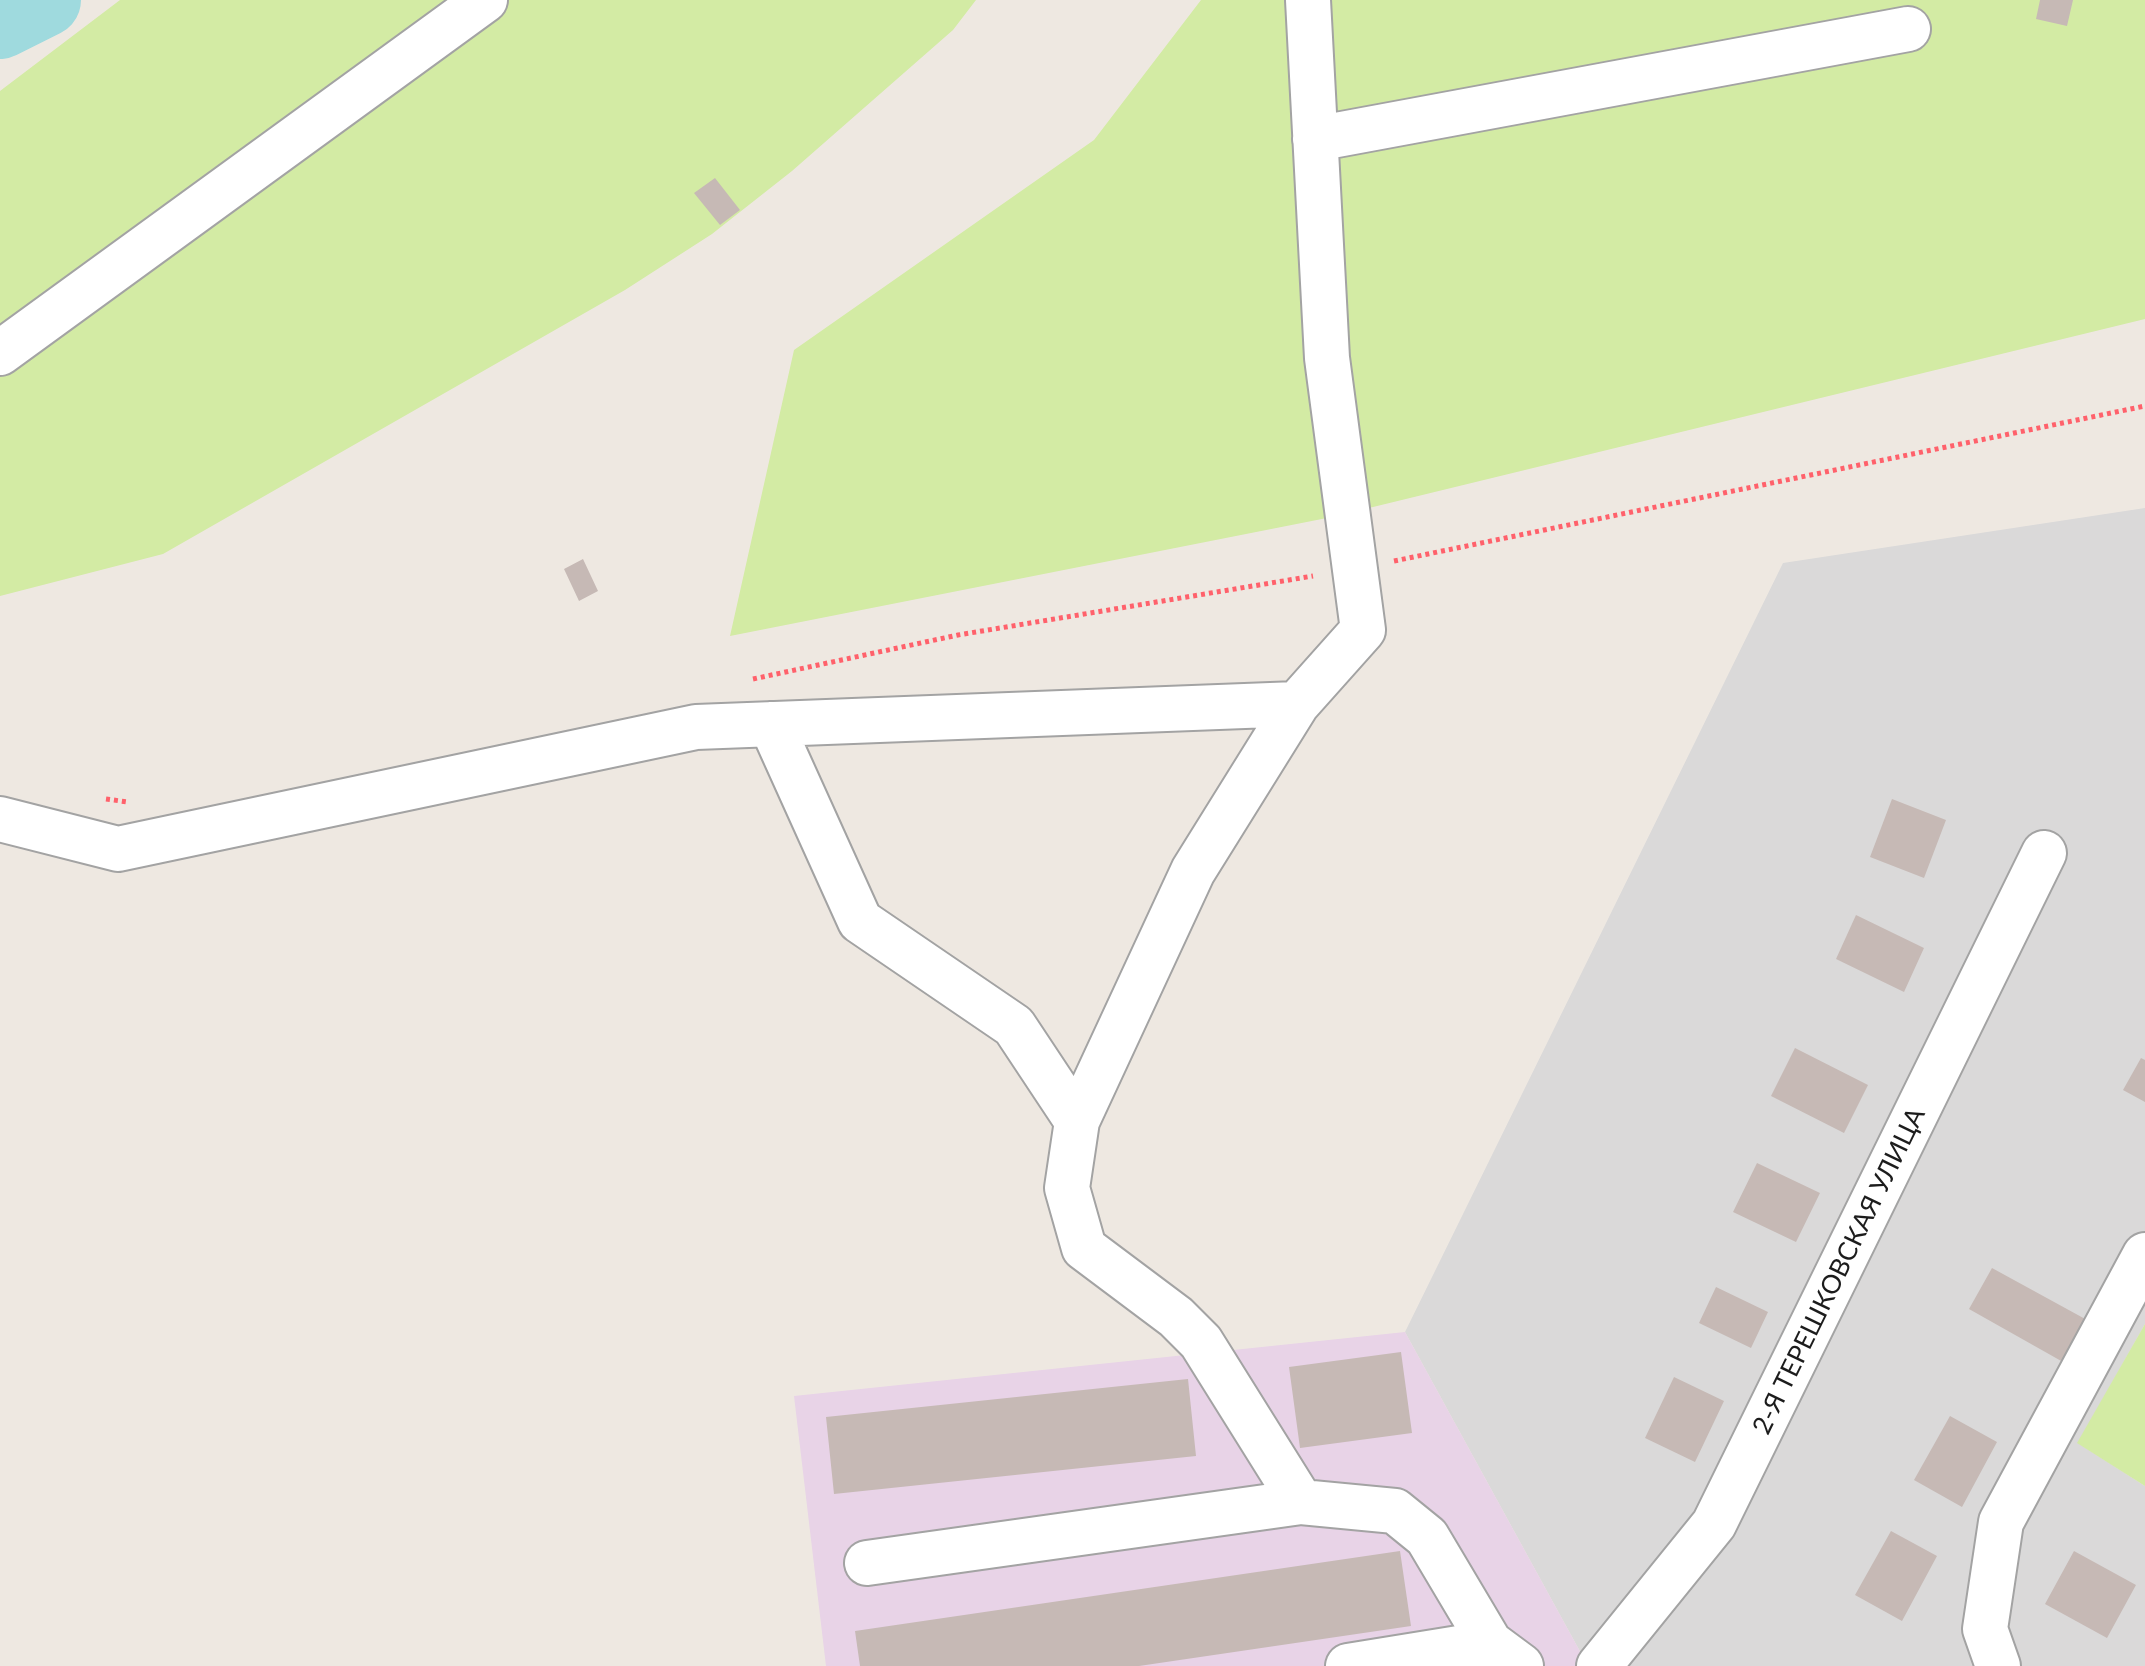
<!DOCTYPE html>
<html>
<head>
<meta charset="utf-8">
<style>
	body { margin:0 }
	canvas { display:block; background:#eee8e1 }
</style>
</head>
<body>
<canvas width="2145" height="1666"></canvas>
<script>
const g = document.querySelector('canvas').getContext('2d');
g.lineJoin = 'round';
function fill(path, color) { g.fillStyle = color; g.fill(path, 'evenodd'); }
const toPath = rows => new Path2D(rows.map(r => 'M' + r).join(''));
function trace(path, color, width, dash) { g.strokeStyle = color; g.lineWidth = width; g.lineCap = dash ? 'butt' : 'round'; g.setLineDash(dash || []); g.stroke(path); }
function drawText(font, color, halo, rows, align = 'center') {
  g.font = font + ' Lato,sans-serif'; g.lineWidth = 6; g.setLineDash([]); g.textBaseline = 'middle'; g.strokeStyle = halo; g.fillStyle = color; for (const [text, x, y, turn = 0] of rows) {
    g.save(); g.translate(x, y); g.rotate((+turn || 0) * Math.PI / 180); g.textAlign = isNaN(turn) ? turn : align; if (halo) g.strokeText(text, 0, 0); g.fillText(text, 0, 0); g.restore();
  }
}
fill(toPath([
	[2145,508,2145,1324,2078,1443,2145,1486,2145,1666,1588,1666,1405,1332,1783,563]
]), '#dad9d9');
fill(toPath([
	[1405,1332,1588,1666,826,1666,794,1396]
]), '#e8d3e7');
fill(toPath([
	[120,0,976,0,953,30,792,171,712,234,625,290,163,554,0,596,0,91],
	[1201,0,2145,0,2145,319,1332,517,730,636,794,350,1094,140],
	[2145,1324,2145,1486,2077,1443]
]), '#d3eba4');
trace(toPath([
	[0,22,44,0]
]), '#9fdade', 74);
fill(toPath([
	[2040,0,2073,0,2067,26,2036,19],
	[715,178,740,210,720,225,694,193],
	[583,559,598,591,579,601,564,569],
	[1892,799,1946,820,1924,878,1870,857],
	[1856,915,1924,948,1904,992,1836,959],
	[1795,1048,1868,1085,1844,1133,1771,1096],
	[2141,1058,2145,1060,2145,1102,2123,1090],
	[1757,1163,1820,1193,1796,1242,1733,1212],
	[1992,1268,2087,1320,2063,1362,1969,1309],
	[1716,1287,1768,1312,1751,1348,1699,1323],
	[1401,1352,1412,1433,1300,1448,1289,1367],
	[1674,1377,1724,1401,1695,1462,1645,1438],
	[1188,1379,1196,1456,834,1494,826,1417],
	[1950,1416,1997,1442,1962,1507,1914,1480],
	[1891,1531,1937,1556,1902,1621,1855,1595],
	[1400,1551,1411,1626,1139,1666,860,1666,855,1631],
	[2074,1551,2136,1585,2107,1638,2045,1604]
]), '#c6b9b5');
const minor = toPath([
	[1308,0,1327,358,1363,630,1297,704,1193,871,1077,1121,1067,1188,1084,1248,1176,1317,1201,1342,1301,1502,1395,1511,1427,1537,1490,1643,1521,1666],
	[1315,139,1908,29],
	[0,353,485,0],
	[771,724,860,921,1014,1026,1077,1121],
	[0,819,118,849,696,727,1297,704],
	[867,1563,1301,1502],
	[1348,1666,1490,1643],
	[1599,1666,1714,1524,2044,853],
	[1998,1666,1985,1629,2001,1522,2145,1255]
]);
trace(minor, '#a3a3a3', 48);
trace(toPath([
	[1394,561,2145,406],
	[753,679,958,635,1313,576],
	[106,799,128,802]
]), '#ff616b', 5, [4, 4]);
trace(minor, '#fff', 44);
drawText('26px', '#1c1c1c', '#fff', [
	["2-Я ТЕРЕШКОВСКАЯ УЛИЦА",1839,1271,-64]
]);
</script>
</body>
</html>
